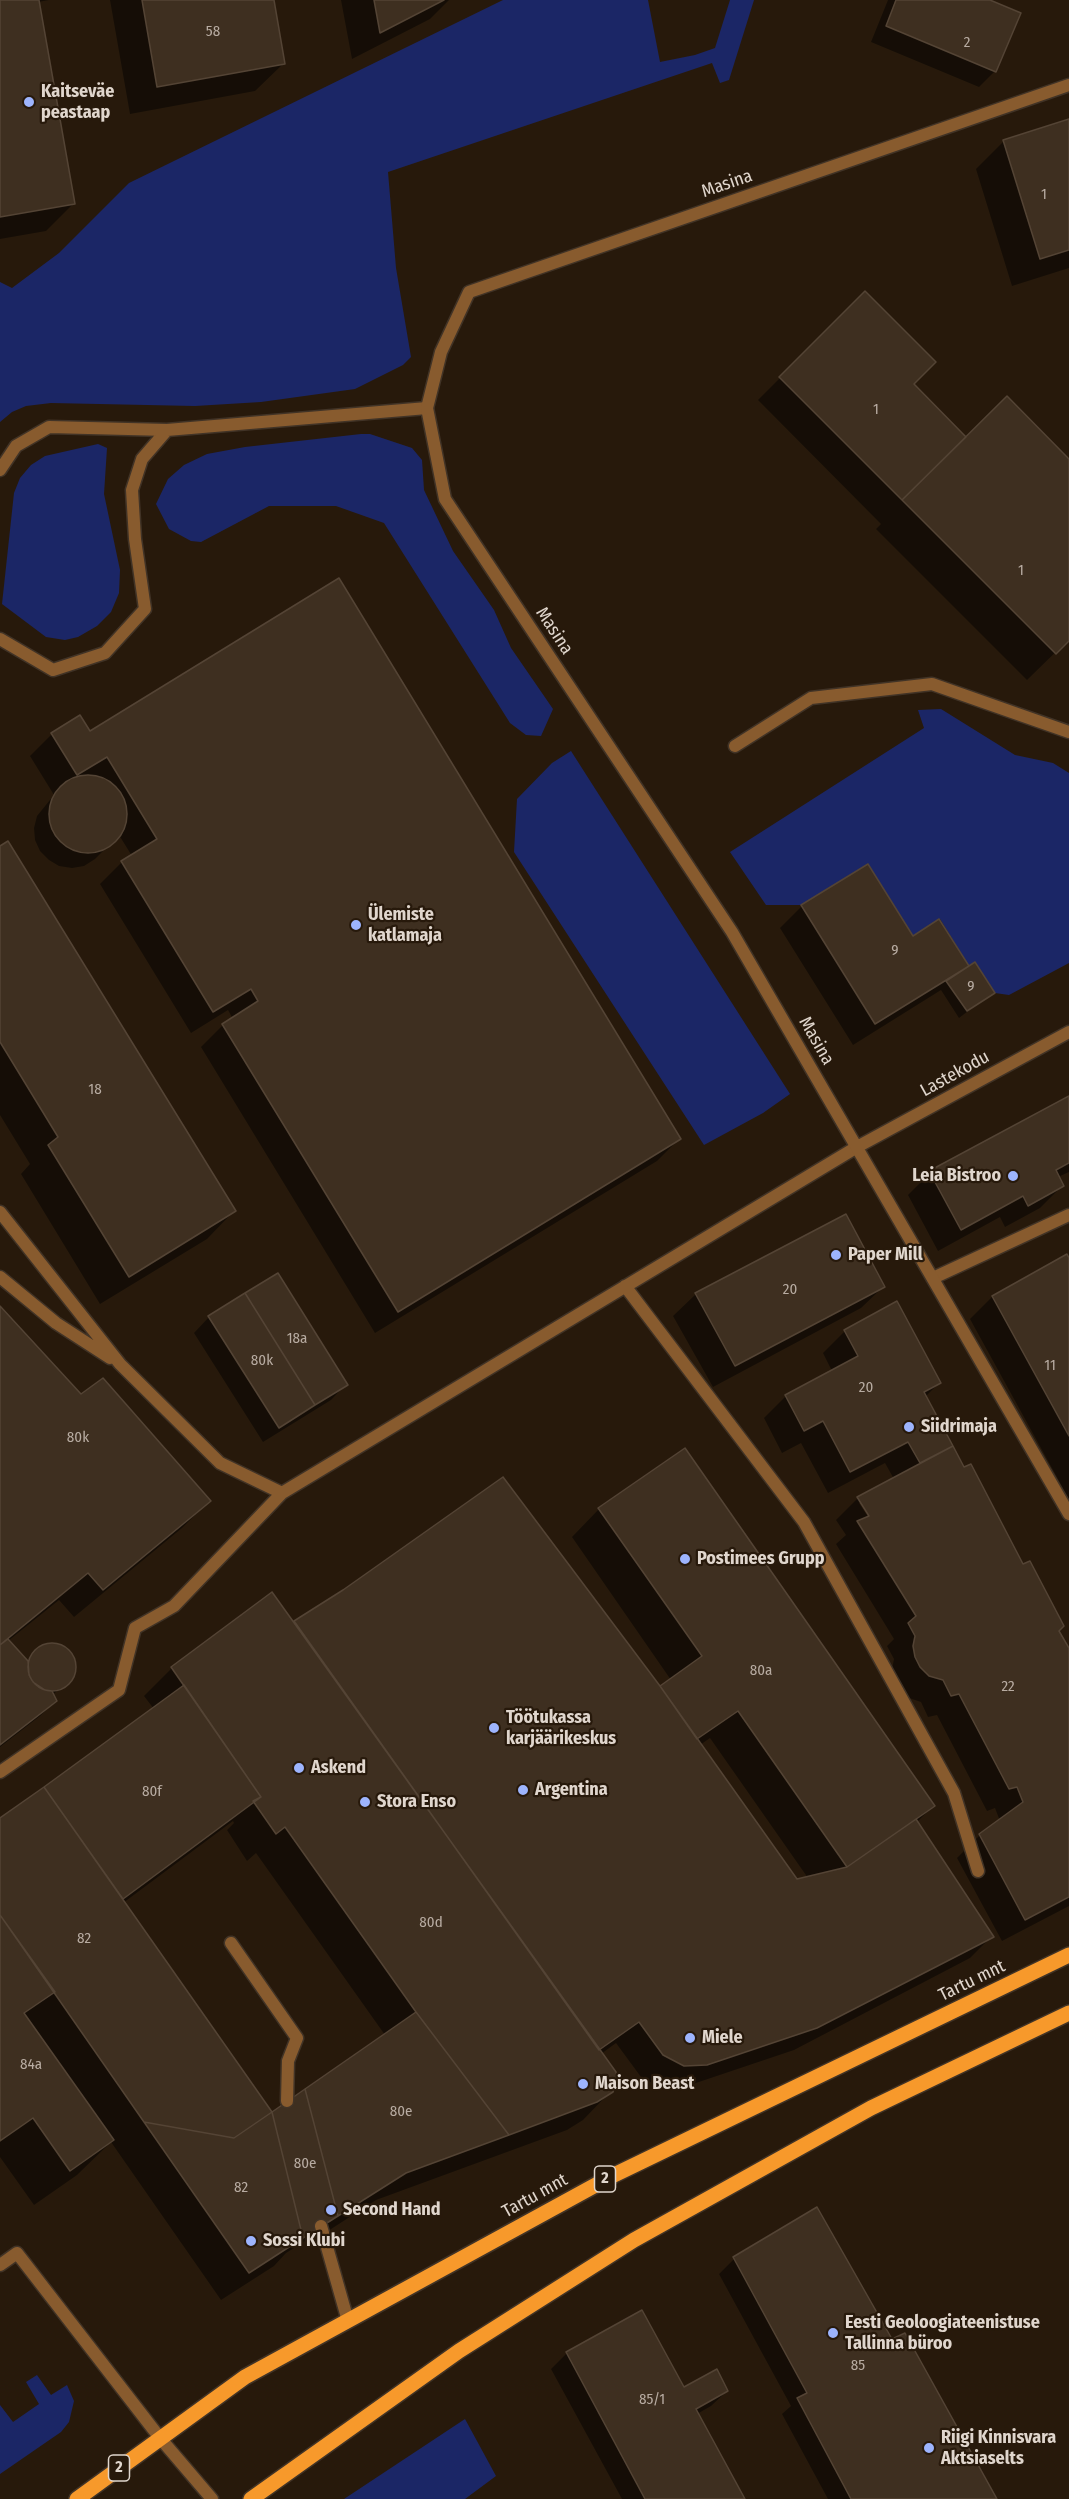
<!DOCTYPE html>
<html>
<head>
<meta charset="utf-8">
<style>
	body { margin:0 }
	canvas { display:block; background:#27190b }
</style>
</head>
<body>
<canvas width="1069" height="2499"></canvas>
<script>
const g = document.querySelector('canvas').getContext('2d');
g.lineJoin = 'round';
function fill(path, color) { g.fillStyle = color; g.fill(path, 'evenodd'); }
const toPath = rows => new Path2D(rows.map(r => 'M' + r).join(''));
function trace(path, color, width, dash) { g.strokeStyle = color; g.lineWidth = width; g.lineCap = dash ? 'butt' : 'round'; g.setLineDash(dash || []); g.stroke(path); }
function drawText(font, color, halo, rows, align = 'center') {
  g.font = font + ' "Fira Sans Condensed",sans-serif'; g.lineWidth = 4.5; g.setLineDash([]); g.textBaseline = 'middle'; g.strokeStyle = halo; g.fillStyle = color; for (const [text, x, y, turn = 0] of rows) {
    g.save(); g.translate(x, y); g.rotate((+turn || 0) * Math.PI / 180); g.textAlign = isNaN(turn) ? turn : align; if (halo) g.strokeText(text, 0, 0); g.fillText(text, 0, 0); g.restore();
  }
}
fill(toPath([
	[503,0,648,0,660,62,695,55,715,48,730,0,754,0,729,80,720,83,712,63,388,172,396,268,411,357,403,365,355,389,261,402,195,406,51,403,26,406,12,412,0,422,0,282,12,288,59,253,129,183],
	[361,434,370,434,412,448,422,460,424,490,453,551,494,610,511,648,553,709,541,736,526,735,510,723,384,523,336,506,269,506,201,542,191,541,169,529,156,504,168,479,184,465,207,454,245,447],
	[98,444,107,448,104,494,120,570,119,593,111,612,97,626,78,637,65,640,46,637,2,604,14,493,20,478,31,465,45,456],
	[941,709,1015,755,1053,763,1069,773,1069,963,1009,995,995,993,975,962,969,966,940,919,913,936,868,864,801,905,766,905,730,852,924,728,918,710],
	[571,751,790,1094,763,1113,704,1145,514,852,517,799,552,763],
	[37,2375,51,2395,67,2385,74,2401,69,2422,61,2432,0,2474,0,2405,13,2422,39,2404,26,2382],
	[465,2419,496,2476,465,2499,344,2499]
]), '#1b2666');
fill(toPath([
	[0,0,49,0,38,2,74,203,46,231,0,239],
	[110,0,272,0,283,64,255,91,130,114],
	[341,0,449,0,430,19,352,59],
	[888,0,986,0,995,71,979,87,871,42],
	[1069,120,1069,268,1012,286,976,169,1004,141],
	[865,293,912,384,964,437,1069,461,1069,639,1027,680,876,529,881,524,758,400],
	[89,733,679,1139,657,1161,375,1333,201,1047,223,1025,233,1019,228,1010,191,1033,100,884,122,862,132,856,119,835,95,859,84,866,72,868,59,866,49,860,40,851,35,840,34,828,37,816,54,795,30,756,52,734],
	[0,848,234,1211,207,1239,100,1304,21,1174,30,1164,0,1115],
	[802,906,912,938,967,966,963,972,993,992,959,1018,941,990,853,1045,780,928],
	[1069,1097,1069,1172,1058,1177,1063,1185,1040,1208,1005,1227,1000,1217,938,1251,908,1195,930,1173],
	[846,1216,884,1286,861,1308,713,1387,673,1316,696,1294],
	[1069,1261,1069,1499,970,1319,992,1297],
	[0,1308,81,1396,209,1501,182,1528,74,1617,59,1600,8,1641,27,1662,38,1649,53,1644,66,1650,74,1664,74,1671,66,1684,52,1695,55,1701,40,1716,0,1747],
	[209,1317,346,1384,331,1400,263,1442,194,1333],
	[845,1331,939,1383,925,1397,964,1469,1069,1651,1069,1906,1002,1941,957,1858,980,1835,1000,1821,995,1808,987,1811,937,1715,928,1717,921,1702,906,1697,892,1669,894,1659,887,1646,894,1639,836,1544,846,1535,836,1520,858,1498,894,1479,885,1463,828,1493,801,1443,782,1453,764,1418,786,1396,832,1371,823,1353],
	[859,1503,863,1503,872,1523],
	[599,1509,933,1806,916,1823,992,1936,970,1958,794,2050,684,2087,661,2088,641,2077,616,2043,601,2054,611,2091,583,2120,567,2130,376,2200,311,2242,310,2238,286,2253,274,2266,221,2300,111,2142,77,2175,34,2205,0,2157,0,1820,154,1709,144,1696,172,1668,295,1622,660,1688,671,1680,572,1537],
	[710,1738,808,1878,796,1880,700,1745],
	[233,1821,234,1823,227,1830,247,1861,256,1853,385,2035,272,2115,123,1903],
	[734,2259,892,2341,995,2499,828,2499,782,2414,791,2406,719,2274],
	[641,2312,683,2389,727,2391,711,2406,697,2414,744,2499,622,2499,551,2369,566,2354]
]), '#0007');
const building = toPath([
	[0,0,39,0,75,204,0,217,0,0],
	[142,0,274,0,285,64,157,87,142,0],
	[374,0,444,0,380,33,374,0],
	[896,0,990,0,1021,13,996,72,886,26,896,0],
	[1069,119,1069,250,1040,259,1003,140,1069,119],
	[865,291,936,362,914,384,966,437,902,500,779,377,865,291],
	[1007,396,1069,459,1069,641,1056,654,902,500,1007,396],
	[339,578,681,1139,398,1312,222,1024,258,1001,251,989,213,1012,121,861,157,839,107,757,77,775,51,733,80,715,90,731,339,578],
	'49 814a39 39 0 1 1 78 0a39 39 0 1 1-78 0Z',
	[8,841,236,1211,129,1277,48,1145,58,1137,0,1042,0,846,8,841],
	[868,864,913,936,939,919,969,966,875,1024,801,905,868,864],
	[975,962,995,993,967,1011,946,981,975,962],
	[1069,1096,1069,1163,1056,1170,1064,1186,1028,1206,1023,1196,961,1230,929,1171,1069,1096],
	[846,1214,885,1287,735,1366,695,1293,846,1214],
	[1067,1254,1069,1258,1069,1436,992,1296,1067,1254],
	[278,1273,348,1385,315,1405,245,1293,278,1273],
	[245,1293,315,1405,279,1428,208,1316,245,1293],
	[897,1301,941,1383,924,1392,953,1446,920,1463,908,1442,850,1472,823,1421,804,1431,785,1395,858,1356,844,1330,897,1301],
	[0,1306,81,1394,103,1378,211,1501,103,1590,88,1573,0,1645,0,1306],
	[953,1446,964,1467,971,1464,1023,1564,1030,1561,1064,1626,1059,1631,1069,1648,1069,1897,1025,1920,979,1834,1023,1802,1017,1787,1009,1789,959,1694,951,1696,943,1680,929,1676,920,1667,915,1657,913,1646,915,1636,908,1623,916,1616,857,1521,869,1516,857,1497,953,1446],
	[685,1448,935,1806,847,1867,738,1711,697,1739,660,1686,702,1656,598,1508,685,1448],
	[503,1477,660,1686,797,1879,847,1867,916,1819,994,1937,817,2028,707,2065,684,2066,663,2055,639,2022,599,2050,294,1621,343,1590,503,1477],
	[272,1592,616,2072,618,2081,613,2092,597,2102,509,2135,416,2012,285,1827,276,1834,253,1801,261,1797,171,1667,272,1592],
	[8,1639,28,1661,29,1675,33,1682,45,1690,52,1691,57,1701,0,1745,0,1645,8,1639],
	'28 1667a24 24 0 1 1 48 0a24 24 0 1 1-48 0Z',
	[184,1685,261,1797,123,1899,44,1787,184,1685],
	[44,1787,272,2112,234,2138,144,2122,0,1915,0,1818,44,1787],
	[0,1915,55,1992,24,2013,114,2140,70,2171,33,2118,0,2141,0,1915],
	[416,2012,509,2135,406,2173,338,2216,305,2089,416,2012],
	[305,2089,338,2216,303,2238,272,2112,305,2089],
	[272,2112,303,2238,249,2273,144,2122,234,2138,272,2112],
	[817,2207,892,2339,905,2333,997,2499,851,2499,797,2398,807,2393,733,2257,817,2207],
	[642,2310,684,2387,717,2369,728,2391,696,2409,745,2499,645,2499,566,2352,642,2310]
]);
fill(building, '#3e2f20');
trace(building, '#544435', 1.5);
const lane = toPath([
	[0,470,16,446,49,427,167,430,427,408],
	[0,639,53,670,105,653,145,609,135,539,132,490,142,459,167,430],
	[735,746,811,698,932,684,1069,732],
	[0,1212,120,1364,220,1463,282,1493],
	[0,1277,56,1323,110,1358],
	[933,1278,1069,1215],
	[625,1286,804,1522,954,1793,978,1871],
	[0,1772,119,1690,135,1628,174,1606,282,1493,857,1147],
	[231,1943,297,2038,288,2061,287,2101],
	[321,2226,348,2321],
	[0,2265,17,2253,160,2438,212,2499]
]);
const street = toPath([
	[1069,85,469,292,441,352,427,408,445,499,732,932,1069,1514],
	[857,1147,1069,1032]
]);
const primary = toPath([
	[77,2499,245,2377,614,2175,1069,1955],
	[251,2499,459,2351,634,2240,871,2108,1069,2013]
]);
trace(lane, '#413326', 15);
trace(street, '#413326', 15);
trace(primary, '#413326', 18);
trace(lane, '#885b2e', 12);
trace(street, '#885b2e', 12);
trace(primary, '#f7992b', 15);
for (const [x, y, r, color] of [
	[29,102,6,"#9db4fd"],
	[356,925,6,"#9db4fd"],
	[1013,1176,6,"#9db4fd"],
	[836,1255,6,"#9db4fd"],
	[909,1427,6,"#9db4fd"],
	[685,1559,6,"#9db4fd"],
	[494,1728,6,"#9db4fd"],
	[299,1768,6,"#9db4fd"],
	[523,1790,6,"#9db4fd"],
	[365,1802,6,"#9db4fd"],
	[690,2038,6,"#9db4fd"],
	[583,2084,6,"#9db4fd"],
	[331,2210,6,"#9db4fd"],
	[251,2241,6,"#9db4fd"],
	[833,2333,6,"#9db4fd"],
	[929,2448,6,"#9db4fd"]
]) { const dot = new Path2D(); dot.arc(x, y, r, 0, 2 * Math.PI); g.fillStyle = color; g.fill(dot); trace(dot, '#27190b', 2); }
drawText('15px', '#b8aca2', null, [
	["58",213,32],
	["2",967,43],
	["1",1044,195],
	["1",876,410],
	["1",1021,571],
	["9",895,951],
	["9",971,987],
	["18",95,1090],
	["20",790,1290],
	["18a",297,1339],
	["80k",262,1361],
	["11",1050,1366],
	["20",866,1388],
	["80k",78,1438],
	["80a",761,1671],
	["22",1008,1687],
	["80f",152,1792],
	["80d",431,1923],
	["82",84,1939],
	["84a",31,2065],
	["80e",401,2112],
	["80e",305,2164],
	["82",241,2188],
	["85",858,2366],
	["85/1",652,2400]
]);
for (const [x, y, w] of [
	[605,2179,21],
	[119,2468,21]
]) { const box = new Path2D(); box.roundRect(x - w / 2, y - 13, w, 26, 4.5); g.fillStyle = '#27190b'; g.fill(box); trace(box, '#e0d6cd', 1.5); }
drawText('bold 16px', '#e0d6cd', null, [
	["2",605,2179],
	["2",119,2468]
]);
drawText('bold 18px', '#e0d6cd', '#27190b', [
	["Kaitseväe",41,92],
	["peastaap",41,113],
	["Ülemiste",368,915],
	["katlamaja",368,936],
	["Leia Bistroo",1001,1176,"right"],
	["Paper Mill",848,1255],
	["Siidrimaja",921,1427],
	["Postimees Grupp",697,1559],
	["Töötukassa",506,1718],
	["karjäärikeskus",506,1739],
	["Askend",311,1768],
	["Argentina",535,1790],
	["Stora Enso",377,1802],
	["Miele",702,2038],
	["Maison Beast",595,2084],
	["Second Hand",343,2210],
	["Sossi Klubi",263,2241],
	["Eesti Geoloogiateenistuse",845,2323],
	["Tallinna büroo",845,2344],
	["Riigi Kinnisvara",941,2438],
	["Aktsiaselts",941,2459]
], 'left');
drawText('18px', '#e0d6cd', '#27190b', [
	["Masina",727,184,-19],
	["Masina",554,631,57],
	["Masina",816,1041,60],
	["Lastekodu",955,1074,-29],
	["Tartu mnt",972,1981,-26],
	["Tartu mnt",535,2196,-29]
]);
</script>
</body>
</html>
